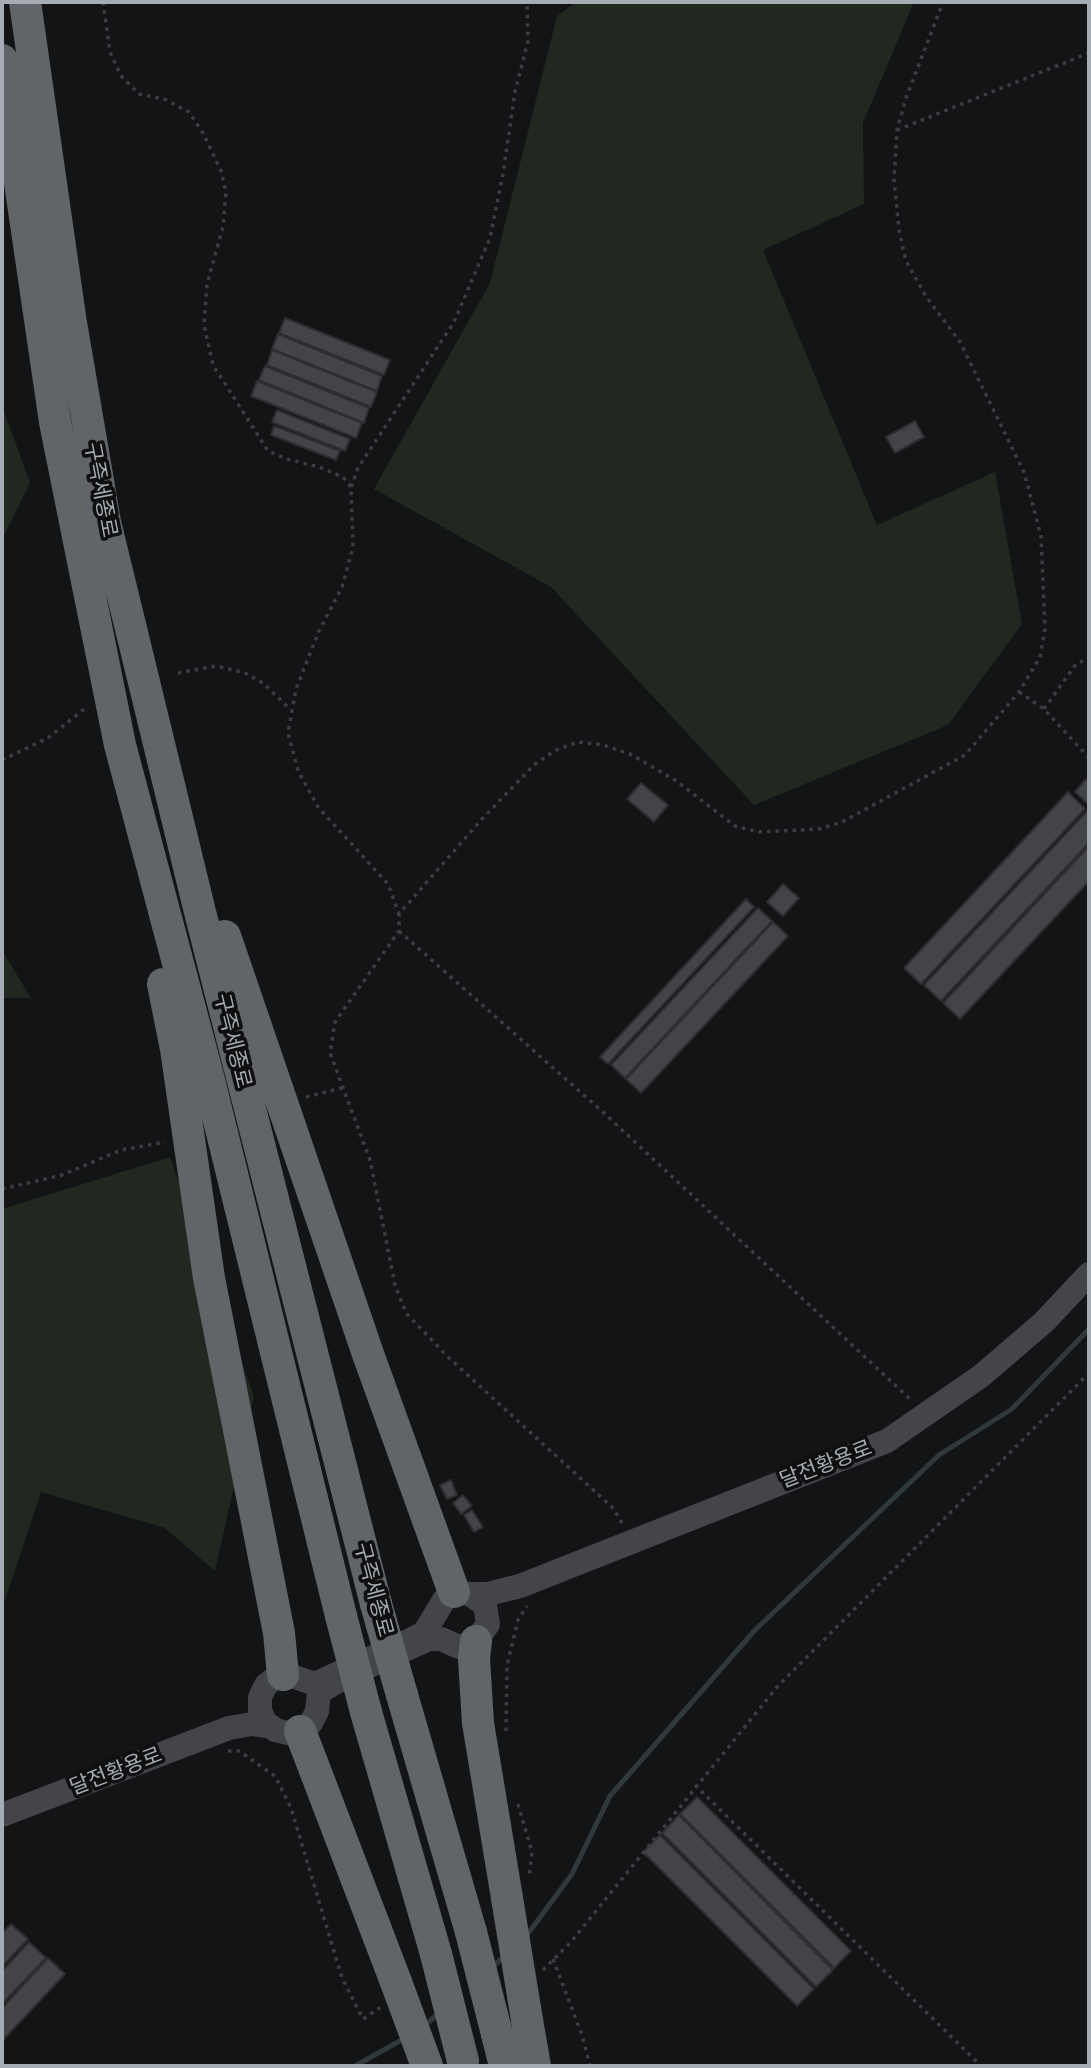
<!DOCTYPE html>
<html>
<head>
<meta charset="utf-8">
<style>
	body { margin:0 }
	#map { position:relative; width:1091px; height:2068px; overflow:hidden; background:#131415; font-family:"Fira Sans Condensed",sans-serif }
	canvas { display:block }
	.frame { position:absolute; inset:0; border:4px solid #a6acb4; pointer-events:none }
</style>
</head>
<body>
<div id="map">
<canvas width="1091" height="2068"></canvas>
<div class="frame"></div>
</div>
<script>
const g = document.querySelector('canvas').getContext('2d');
g.lineJoin = 'round';
function fill(path, color) { g.fillStyle = color; g.fill(path, 'evenodd'); }
const toPath = rows => new Path2D(rows.map(r => 'M' + r).join(''));
function trace(path, color, width, dash) { g.strokeStyle = color; g.lineWidth = width; g.lineCap = dash ? 'butt' : 'round'; g.setLineDash(dash || []); g.stroke(path); }
function drawText(font, color, halo, rows, align = 'center') {
  g.font = font + ' "Fira Sans Condensed","Noto Sans KR",sans-serif'; g.lineWidth = 7; g.setLineDash([]); g.textBaseline = 'middle'; g.strokeStyle = halo; g.fillStyle = color; for (const [text, x, y, turn = 0] of rows) {
    g.save(); g.translate(x, y); g.rotate((+turn || 0) * Math.PI / 180); g.textAlign = isNaN(turn) ? turn : align; if (halo) g.strokeText(text, 0, 0); g.fillText(text, 0, 0); g.restore();
  }
}
fill(toPath([
	[576,2,914,2,863,123,864,204,763,250,877,525,995,472,1022,624,948,725,754,805,551,587,374,489,490,283,557,16],
	[2,406,30,483,2,540],
	[2,950,31,998,2,998],
	[170,1157,254,1397,215,1571,165,1528,41,1492,4,1603,2,1209]
]), '#202820');
trace(toPath([
	[524,1939,572,1874,610,1796,755,1630,939,1455,1012,1409,1089,1329],
	[490,1969,506,1955],
	[424,2026,440,2012],
	[355,2066,407,2037]
]), '#2e383d', 5);
const building = toPath([
	[285,318,390,360,384,375,279,333,285,318],
	[278,334,382,376,377,391,272,349,278,334],
	[272,350,377,392,371,407,267,365,272,350],
	[265,366,369,408,364,423,259,380,265,366],
	[257,381,362,423,356,438,251,396,257,381],
	[277,410,350,439,345,451,272,422,277,410],
	[915,421,924,437,895,453,886,437,915,421],
	[274,426,340,451,336,460,271,435,274,426],
	[1086,779,1089,782,1089,805,1075,792,1086,779],
	[641,783,668,805,654,822,627,799,641,783],
	[1068,792,1085,809,921,984,904,968,1068,792],
	[1088,810,1089,843,941,1001,924,985,1088,810],
	[1089,846,1089,881,960,1019,943,1003,1089,846],
	[783,884,799,898,783,916,767,902,783,884],
	[746,899,754,907,608,1064,600,1057,746,899],
	[758,908,772,921,625,1078,611,1065,758,908],
	[773,922,788,936,641,1093,626,1079,773,922],
	[451,1480,457,1495,447,1499,440,1485,451,1480],
	[463,1495,472,1506,461,1514,453,1503,463,1495],
	[472,1510,483,1527,474,1532,464,1515,472,1510],
	[697,1797,851,1951,834,1968,680,1814,697,1797],
	[679,1815,833,1970,816,1987,662,1833,679,1815],
	[660,1835,814,1989,797,2006,643,1852,660,1835],
	[11,1924,28,1939,2,1967,2,1933,11,1924],
	[29,1942,46,1958,2,2004,2,1971,29,1942],
	[48,1958,65,1974,2,2041,2,2008,48,1958]
]);
fill(building, '#434448');
trace(building, '#2e2e31', 2);
trace(toPath([
	[103,2,110,52,121,76,139,94,164,99,189,112,203,133,221,171,226,192,223,227,207,284,204,325,213,365,268,451,287,459,319,467,343,477,351,487,353,547,342,587,319,631,296,689,288,733,298,771,318,807,388,884,399,914],
	[897,130,1089,53],
	[351,487,358,468,454,322,490,238,503,174,515,92,528,41,527,2],
	[178,673,216,666,245,673,263,683,290,709],
	[1019,692,1044,709,1089,758],
	[1044,709,1076,664,1089,658],
	[2,760,48,738,88,706],
	[399,931,605,1114,911,1400],
	[306,1097,342,1088],
	[2,1189,62,1175,121,1150,165,1142],
	[622,1523,613,1508,448,1357,406,1313,395,1285,370,1160,330,1053,335,1022,399,931,399,914,482,819,534,765,554,751,578,742,603,745,630,754,675,780,735,826,759,832,819,829,842,822,965,755,1019,692,1040,657,1045,629,1041,536,1024,472,960,342,925,295,906,261,899,230,894,180,897,130,906,98,943,2],
	[506,1731,507,1665,518,1620,527,1606],
	[228,1751,239,1751,275,1776,291,1808,342,1978,363,2019,381,2007],
	[695,1785,981,2066],
	[518,1804,532,1852,529,1878],
	[553,1959,582,2035,590,2066],
	[543,1970,571,1942,777,1687,1089,1373]
]), '#3b3d41', 3.5, [3.5, 5]);
trace(toPath([
	[454,1592,470,1594,485,1605,488,1624,476,1641,459,1647,441,1639,429,1639,347,1676,319,1692,317,1711,311,1723,300,1731,288,1733,275,1730,265,1722,260,1710,260,1697,266,1685,276,1677,289,1675,315,1684,406,1642,424,1633,444,1600,454,1592],
	[470,1594,488,1594,520,1586,887,1441,981,1376,1044,1322,1089,1274],
	[2,1815,229,1728,252,1724,272,1727]
]), '#43454a', 24);
trace(toPath([
	[25,2,71,323,105,522,199,908,376,1604],
	[2,60,55,422,120,745,208,1076,341,1616],
	[225,936,368,1354,454,1592],
	[163,984,176,1049,209,1278,279,1633,283,1675],
	[476,1641,474,1659,478,1723,507,1898],
	[402,1695,471,1932],
	[366,1712,436,1954],
	[300,1731,396,1982],
	[527,2020,535,2066],
	[497,2034,505,2066]
]), '#61656a', 32);
trace(toPath([
	[376,1604,402,1695],
	[341,1616,366,1712],
	[507,1898,527,2020],
	[471,1932,497,2034],
	[436,1954,463,2061],
	[396,1982,427,2066]
]), '#61656a', 32);
drawText('21px', '#a6acb4', '#0f0f10', [
	["구즉세종로",100,490,79],
	["구즉세종로",232,1041,76],
	["달전황용로",826,1465,-21],
	["구즉세종로",373,1590,75],
	["달전황용로",116,1772,-21]
]);
</script>
</body>
</html>
